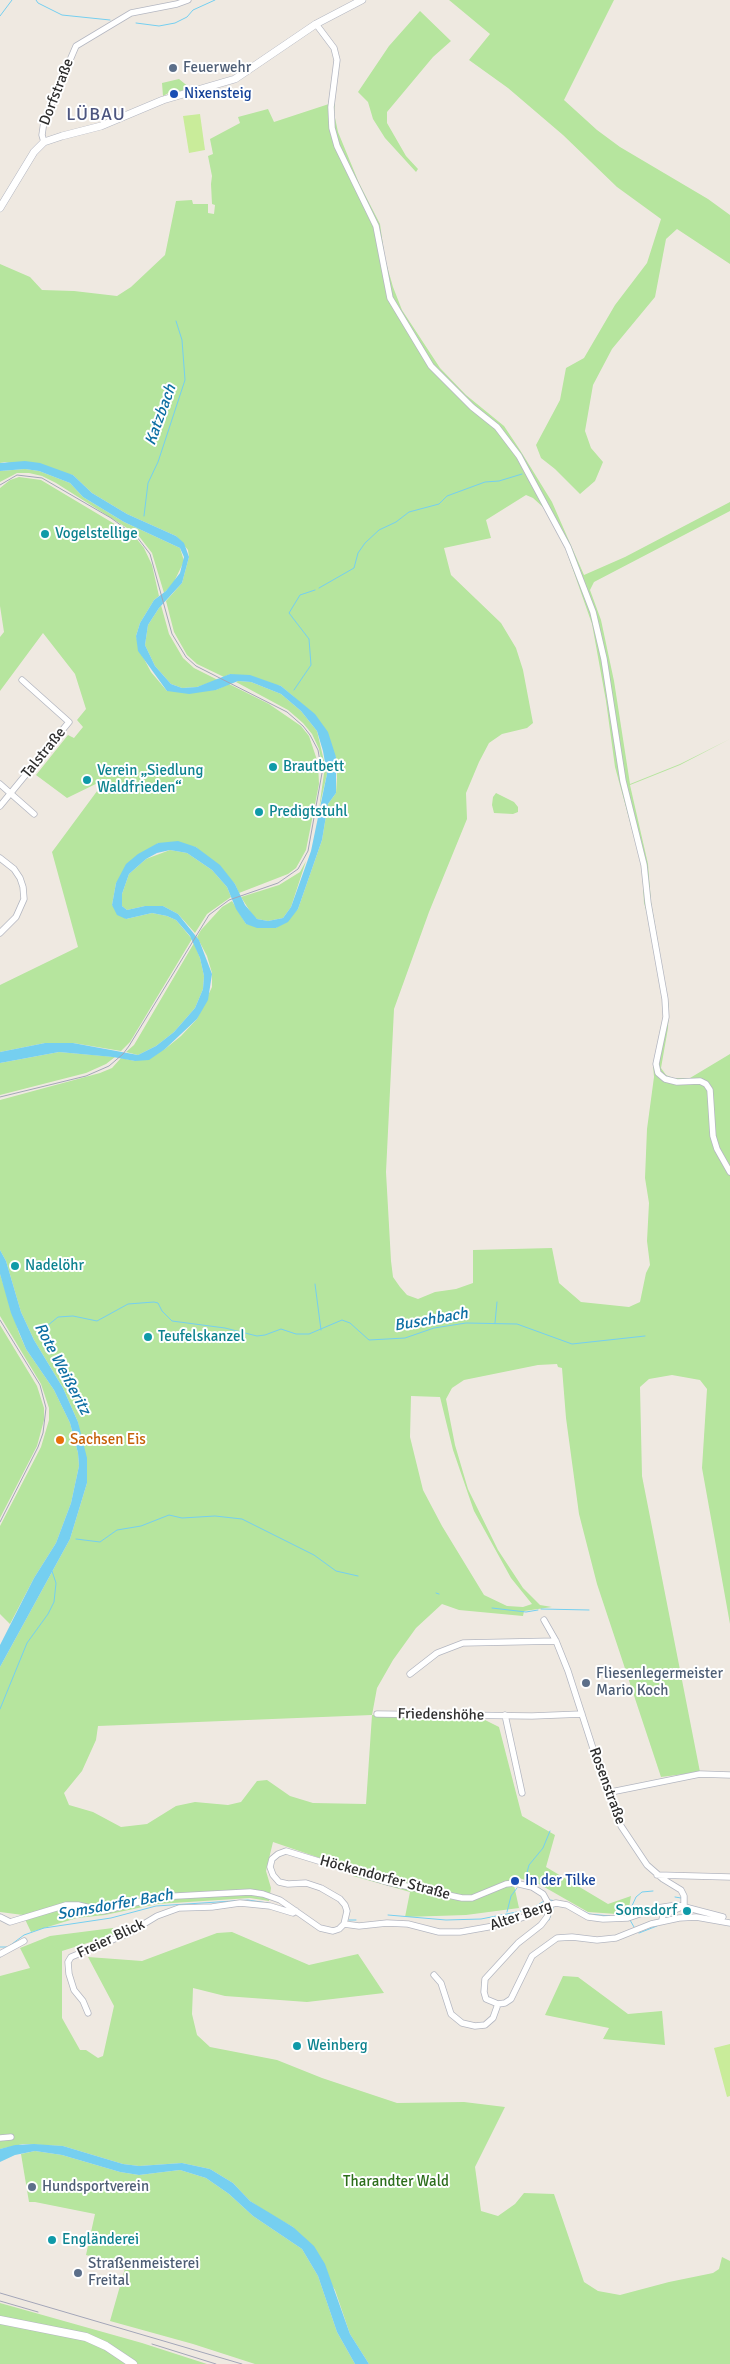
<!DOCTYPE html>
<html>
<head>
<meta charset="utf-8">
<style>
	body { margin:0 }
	canvas { display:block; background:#efe9e1 }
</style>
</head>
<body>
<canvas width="730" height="2364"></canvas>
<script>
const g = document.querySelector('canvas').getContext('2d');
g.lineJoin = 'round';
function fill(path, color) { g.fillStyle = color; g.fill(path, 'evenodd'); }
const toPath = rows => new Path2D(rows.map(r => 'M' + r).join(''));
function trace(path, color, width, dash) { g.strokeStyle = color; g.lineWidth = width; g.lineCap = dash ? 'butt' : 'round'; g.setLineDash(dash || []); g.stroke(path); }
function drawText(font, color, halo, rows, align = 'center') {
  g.font = font + ' Signika,sans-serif'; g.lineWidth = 4; g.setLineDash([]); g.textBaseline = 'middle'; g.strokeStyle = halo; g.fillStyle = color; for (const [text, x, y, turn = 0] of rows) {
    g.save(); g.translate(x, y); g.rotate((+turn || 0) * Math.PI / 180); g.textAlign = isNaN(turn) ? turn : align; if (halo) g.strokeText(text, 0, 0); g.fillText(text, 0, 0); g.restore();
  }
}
fill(toPath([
	[449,0,614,0,564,100,597,130,620,147,708,199,730,215,730,264,677,229,666,239,655,297,612,349,593,385,585,431,591,448,603,462,595,481,580,494,555,469,541,458,536,445,560,400,566,368,584,358,615,305,647,263,661,219,617,187,563,135,508,88,469,60,490,34],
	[420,11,451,41,433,57,387,112,387,123,406,156,418,169,416,172,385,138,373,119,368,102,358,92,389,46],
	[179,79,190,88,175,93,174,90,163,96,162,83],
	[335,102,334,113,338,132,359,183,380,224,385,259,393,287,402,310,440,368,466,395,504,426,520,450,552,502,584,575,625,557,730,502,730,511,594,582,590,590,601,620,614,681,630,784,680,764,730,739,680,765,630,785,648,864,651,902,669,1008,668,1028,661,1068,666,1075,673,1078,690,1078,730,1054,730,1624,702,1468,707,1389,700,1380,672,1375,649,1379,640,1387,642,1476,700,1772,661,1777,597,1584,579,1514,566,1418,562,1368,558,1367,557,1364,538,1365,464,1380,452,1388,446,1399,455,1445,468,1489,498,1550,523,1588,540,1605,552,1607,524,1611,523,1616,459,1610,442,1604,416,1628,393,1660,377,1688,372,1715,481,1718,499,1727,522,1816,555,1835,546,1867,608,1904,631,1896,629,1908,617,1914,588,1912,539,1884,512,1876,519,1908,466,1915,405,1917,410,1892,353,1876,355,1870,273,1842,266,1871,271,1888,269,1901,250,1898,157,1904,105,1915,77,1918,31,1932,23,1915,0,1912,0,1667,70,1539,87,1483,78,1422,63,1388,34,1340,21,1312,6,1261,0,1250,0,1100,100,1073,112,1068,121,1058,135,1061,165,1049,181,1036,197,1019,212,987,212,973,207,956,197,937,201,930,222,907,232,901,246,924,276,928,298,909,322,840,328,804,336,793,337,777,336,757,294,697,281,686,230,674,224,677,197,664,187,655,174,632,166,601,182,583,189,557,188,550,176,536,127,514,92,493,73,475,5,462,0,463,0,264,30,277,42,290,74,291,117,296,131,287,165,255,176,201,192,200,193,204,208,204,208,213,214,214,215,205,212,204,211,184,212,176,208,156,213,154,210,139,240,123,238,117,268,109,274,122],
	[526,495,533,498,545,509,565,547,592,624,606,701,615,767,642,866,644,903,650,923,664,1008,663,1027,653,1064,654,1077,647,1129,645,1178,649,1203,647,1241,650,1265,646,1273,640,1302,629,1307,581,1302,559,1283,552,1248,473,1250,473,1283,456,1289,435,1292,418,1299,407,1295,400,1287,393,1277,391,1261,386,1172,394,1009,429,912,467,819,466,793,479,762,489,743,502,734,527,728,533,723,523,670,516,648,501,623,451,575,444,548,491,538,486,520],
	[411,1396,440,1397,453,1450,474,1511,511,1578,532,1604,523,1607,507,1606,484,1595,442,1526,423,1490,410,1437],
	[372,1715,366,1804,313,1803,290,1796,267,1780,257,1781,241,1802,228,1805,195,1802,176,1806,147,1824,121,1827,93,1812,69,1805,64,1793,82,1771,96,1740,98,1726],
	[25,469,39,471,70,483,83,497,124,522,180,548,184,561,173,584,164,593,152,553,138,535,56,483,42,476,29,473,17,473,0,482,0,471],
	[19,477,41,480,123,529,136,538,144,548,152,565,159,596,154,600,140,623,136,636,142,655,151,672,167,691,216,690,229,684,269,704,301,726,309,736,318,763,319,784,306,850,296,868,288,874,239,893,235,884,196,847,158,843,116,883,112,905,126,919,152,913,167,916,176,920,192,939,130,1042,121,1051,73,1043,45,1043,0,1052,0,985,78,947,52,852,106,779,67,798,36,775,68,735,74,738,83,727,77,720,86,709,75,674,43,633,0,691,0,637,4,632,0,606,0,488,10,480],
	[161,605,169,634,183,658,194,668,218,680,197,687,182,688,171,684,155,666,145,645,148,625],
	[238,681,251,682,281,694,301,711,317,731,327,774,319,809,324,773,319,749,312,734,303,723,288,710,236,682],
	[496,793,514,802,518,807,518,812,513,814,494,813,492,805,493,797],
	[170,850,187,853,212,870,227,887,231,897,207,914,195,933,178,914,163,906,145,906,127,910,122,906,122,894,129,874,146,859],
	[306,861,291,907,283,918,268,921,257,919,253,916,241,897,279,885,300,872],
	[194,943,200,958,204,976,203,989,195,1008,174,1032,156,1046,138,1055,126,1052,134,1045],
	[59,1052,115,1057,106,1064,86,1073,0,1095,0,1063],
	[0,1274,19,1333,26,1349,54,1390,70,1423,78,1453,79,1466,71,1503,56,1543,34,1578,10,1624,0,1614,0,1526,41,1447,49,1420,49,1408,41,1384,0,1316],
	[0,1325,37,1386,44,1408,44,1420,37,1446,0,1518],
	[113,1928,116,1934,62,1951,62,2018,80,2050,86,2050,98,2058,103,2056,114,2006,88,1957,142,1961,217,1933,232,1932,309,1965,358,1954,384,1993,307,2002,225,1996,193,1988,192,2014,197,2035,210,2047,277,2060,322,2078,397,2103,464,2102,505,2107,475,2167,481,2211,498,2216,515,2204,524,2193,554,2194,584,2282,598,2291,620,2295,669,2282,713,2273,719,2269,722,2257,730,2261,730,2364,369,2364,350,2334,335,2290,293,2227,268,2213,250,2201,233,2183,210,2169,182,2163,139,2166,123,2164,63,2146,23,2144,0,2149,0,1976,30,1968,20,1948,50,1936],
	[563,1976,578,1977,628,2014,662,2011,665,2045,603,2039,609,2028,545,2015],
	[35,2151,62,2155,120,2172,139,2175,180,2170,206,2178,229,2194,253,2216,302,2249,318,2276,337,2332,355,2364,255,2364,193,2344,110,2321,126,2265,86,2255,95,2214,35,2202,29,2202,21,2154],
	[0,2303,142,2343,207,2364,0,2364]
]), '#b6e59e');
fill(toPath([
	[200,114,205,150,189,153,183,116],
	[730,2044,730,2096,727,2097,714,2048]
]), '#c9ec9a');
fill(toPath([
	[25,461,40,463,73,475,92,493,127,514,176,536,184,543,189,557,182,583,159,608,148,625,145,645,155,666,171,684,182,688,197,687,230,674,250,675,281,686,315,714,328,732,336,757,336,793,328,804,322,840,298,909,288,922,276,928,257,928,246,924,236,909,227,887,212,870,187,853,170,850,157,853,146,859,129,874,122,894,122,906,127,910,145,906,163,906,178,914,199,940,212,974,208,1000,197,1019,165,1049,149,1060,135,1061,113,1057,59,1052,0,1063,0,1052,45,1043,73,1043,138,1055,156,1046,174,1032,195,1008,203,989,204,976,200,958,190,936,176,920,167,916,152,913,126,919,117,915,112,905,116,883,126,864,138,854,158,843,178,841,196,847,220,865,235,884,245,905,257,919,268,921,283,918,291,907,311,851,327,774,323,751,317,731,301,711,281,694,251,682,238,681,216,690,189,694,167,691,138,651,136,636,140,623,154,600,166,591,180,573,184,557,180,548,124,522,83,497,70,483,39,471,25,469,0,471,0,463],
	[0,1250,6,1261,21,1312,34,1340,63,1388,78,1422,87,1458,87,1483,70,1539,0,1667,0,1645,34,1578,56,1543,71,1503,79,1466,78,1453,70,1423,54,1390,26,1349,11,1313,0,1274],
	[34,2144,63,2146,123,2164,139,2166,182,2163,210,2169,233,2183,250,2201,293,2227,314,2246,325,2264,350,2334,369,2364,355,2364,337,2332,318,2276,302,2249,253,2216,229,2194,206,2178,180,2170,139,2175,120,2172,62,2155,35,2151,15,2155,0,2162,0,2149,15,2145]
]), '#75cff0');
trace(toPath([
	[36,0,38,3,62,15,110,20],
	[0,16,12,0],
	[136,23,159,26,175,23,187,17,193,10,215,0],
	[144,516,148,483,158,462,185,380,182,340,176,321],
	[319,588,354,568,358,553,365,543,379,530,396,522,409,512,439,504,447,496,485,482,499,481,522,474],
	[294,690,311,665,309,639,289,613,300,595,315,590],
	[315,1284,321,1330],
	[495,1323,497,1302],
	[48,1348,49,1344],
	[51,1354,46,1336,47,1326,58,1317,73,1316,97,1321,128,1304,154,1302,158,1303,162,1311,172,1321,225,1328,257,1336,265,1335,281,1329,296,1334,309,1334,342,1320,350,1323,369,1340,405,1338,434,1328,466,1323,517,1324,572,1344,645,1336],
	[76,1539,100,1542,117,1530,141,1526,169,1515,182,1518,215,1516,242,1519,314,1555,336,1571,358,1576],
	[436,1593,439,1594],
	[492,1608,526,1612,538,1610],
	[541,1609,589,1610],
	[0,1709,27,1643,48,1614,54,1602,56,1583,52,1571],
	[525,1880,529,1865,543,1848,550,1831],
	[675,1897,681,1898],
	[550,1900,568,1903],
	[553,1910,553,1907],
	[583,1911,589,1914,610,1916],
	[507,1912,511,1896,517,1888],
	[388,1915,446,1920,481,1919,532,1909,544,1901],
	[614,1916,625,1914,631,1908,636,1897,642,1892,653,1891],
	[349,1920,356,1920],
	[549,1920,551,1914],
	[630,1920,634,1927],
	[639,1933,657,1926],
	[0,1947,8,1947,24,1935,44,1928,111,1918,156,1906,248,1900,268,1903]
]), '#75cff0', 1);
const minor = toPath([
	[316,24,334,48,337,60,331,107,332,128,337,146,376,226,390,298,431,366,472,407,497,427,519,456,568,547,593,612,604,659,623,781,644,865,648,903,665,999,666,1017,656,1064,658,1073,665,1079,677,1082,700,1081,706,1084,710,1090,713,1136,717,1149,730,1172],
	[44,142,42,135,44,121,76,46,131,13,177,4,188,0],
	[0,784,34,814],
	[0,806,69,722,22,680],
	[0,858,14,869,20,878,23,887,24,899,16,917,0,933],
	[544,1620,556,1641,568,1671,598,1764,611,1792,621,1826,647,1865,663,1879,681,1890,684,1896,684,1906,663,1915,662,1920],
	[410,1674,437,1653,463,1643,556,1641],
	[377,1714,532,1716,582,1714],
	[505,1715,522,1793],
	[611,1792,700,1774,730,1775],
	[657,1875,730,1877],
	[0,1917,10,1922,66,1905,78,1905,103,1911,158,1897,250,1892,263,1894,280,1900,320,1928,333,1931,339,1929,344,1924,347,1911,345,1905,340,1899,321,1888,306,1883,288,1884,279,1882,273,1875,270,1867,272,1859,278,1854,286,1851,387,1882,462,1898,472,1898,506,1884,515,1883,532,1887,543,1894,548,1903,549,1911,547,1917,541,1925,518,1943,485,1979,484,1992,486,1999,498,2004,505,2003,511,1999,532,1956,557,1938,572,1937,597,1940,616,1938,651,1924,679,1918,696,1917,730,1923],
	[344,1924,359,1926,387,1923,408,1924,439,1932,460,1932,505,1924,529,1915,545,1906,556,1903,567,1905,588,1917,603,1919,628,1918,657,1908,677,1905,723,1917],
	[0,1954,24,1941],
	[434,1975,441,1983,451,2014,462,2023,475,2026,485,2025,493,2018,498,2004],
	[88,2013,83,2001,74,1990,69,1974,68,1962,71,1957,129,1933,157,1916,179,1908,212,1907,240,1903,270,1906,293,1913,296,1911],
	[0,2138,11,2137]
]);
const tertiary = toPath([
	[0,208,34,152,44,142,62,136,101,126,163,100,235,79,316,24,362,0]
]);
const secondary = toPath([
	[0,2320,86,2337,106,2346,133,2364]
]);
trace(minor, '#b4b7c1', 7);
trace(tertiary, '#b4b7c1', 8);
trace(secondary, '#b4b7c1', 9);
trace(minor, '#fff', 5.5);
trace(tertiary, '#fff', 7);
trace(secondary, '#fff', 8);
trace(toPath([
	[0,485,17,475,42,478,111,518,137,537,150,554,172,634,186,657,196,666,287,712,303,726,310,735,318,750,322,773,308,851,298,869,278,883,229,900,209,915,129,1046,123,1054,109,1066,86,1076,0,1097],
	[0,1320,40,1385,46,1408,43,1433,38,1447,0,1522],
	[0,2293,242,2364],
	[0,2301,38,2312],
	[152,2344,216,2364]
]), '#a3a6b8', 1);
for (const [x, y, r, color] of [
	[173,68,5,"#5c6f8a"],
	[174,94,5,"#1a4fb4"],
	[45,534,5,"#0f9aa8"],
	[273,767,5,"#0f9aa8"],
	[87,780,5,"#0f9aa8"],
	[259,812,5,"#0f9aa8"],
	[15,1266,5,"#0f9aa8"],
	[148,1337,5,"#0f9aa8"],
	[60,1440,5,"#e8710a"],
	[586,1683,5,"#5c6f8a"],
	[515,1881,5,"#1a4fb4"],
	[687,1911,5,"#0f9aa8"],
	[297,2046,5,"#0f9aa8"],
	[32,2187,5,"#5c6f8a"],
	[52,2240,5,"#0f9aa8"],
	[78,2273,5,"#5c6f8a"]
]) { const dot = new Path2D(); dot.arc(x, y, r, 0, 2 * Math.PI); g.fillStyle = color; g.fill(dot); trace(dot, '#fff', 2); }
drawText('15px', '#4e5e75', '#fff', [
	["Feuerwehr",183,68],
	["Fliesenlegermeister",596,1674],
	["Mario Koch",596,1691],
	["Hundsportverein",42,2187],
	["Straßenmeisterei",88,2264],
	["Freital",88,2281]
], 'left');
drawText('15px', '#2e2e2e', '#fff', [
	["Dorfstraße",57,92,-69],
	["Talstraße",44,753,-51],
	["Friedenshöhe",441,1715,1],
	["Rosenstraße",607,1786,70],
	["Höckendorfer Straße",385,1878,15],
	["Alter Berg",521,1916,-19],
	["Freier Blick",111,1939,-25]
]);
drawText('15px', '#164399', '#fff', [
	["Nixensteig",184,94],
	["In der Tilke",525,1881]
], 'left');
drawText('15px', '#0d838f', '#fff', [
	["Vogelstellige",55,534],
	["Brautbett",283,767],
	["Verein „Siedlung",97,771],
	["Waldfrieden“",97,788],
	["Predigtstuhl",269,812],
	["Nadelöhr",25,1266],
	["Teufelskanzel",158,1337],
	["Somsdorf",677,1911,"right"],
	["Weinberg",307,2046],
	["Engländerei",62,2240]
], 'left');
drawText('15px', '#c56008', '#fff', [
	["Sachsen Eis",70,1440]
], 'left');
drawText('15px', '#2c6e1b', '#fff', [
	["Tharandter Wald",396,2182]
]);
drawText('italic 16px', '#0d6fa3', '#fff', [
	["Katzbach",161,415,-70],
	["Buschbach",431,1320,-10],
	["Rote Weißeritz",62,1369,62],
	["Somsdorfer Bach",115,1905,-10]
]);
g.letterSpacing = '1px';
drawText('18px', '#4d5680', '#fff', [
	["LÜBAU",96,115]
]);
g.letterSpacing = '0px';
</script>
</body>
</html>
